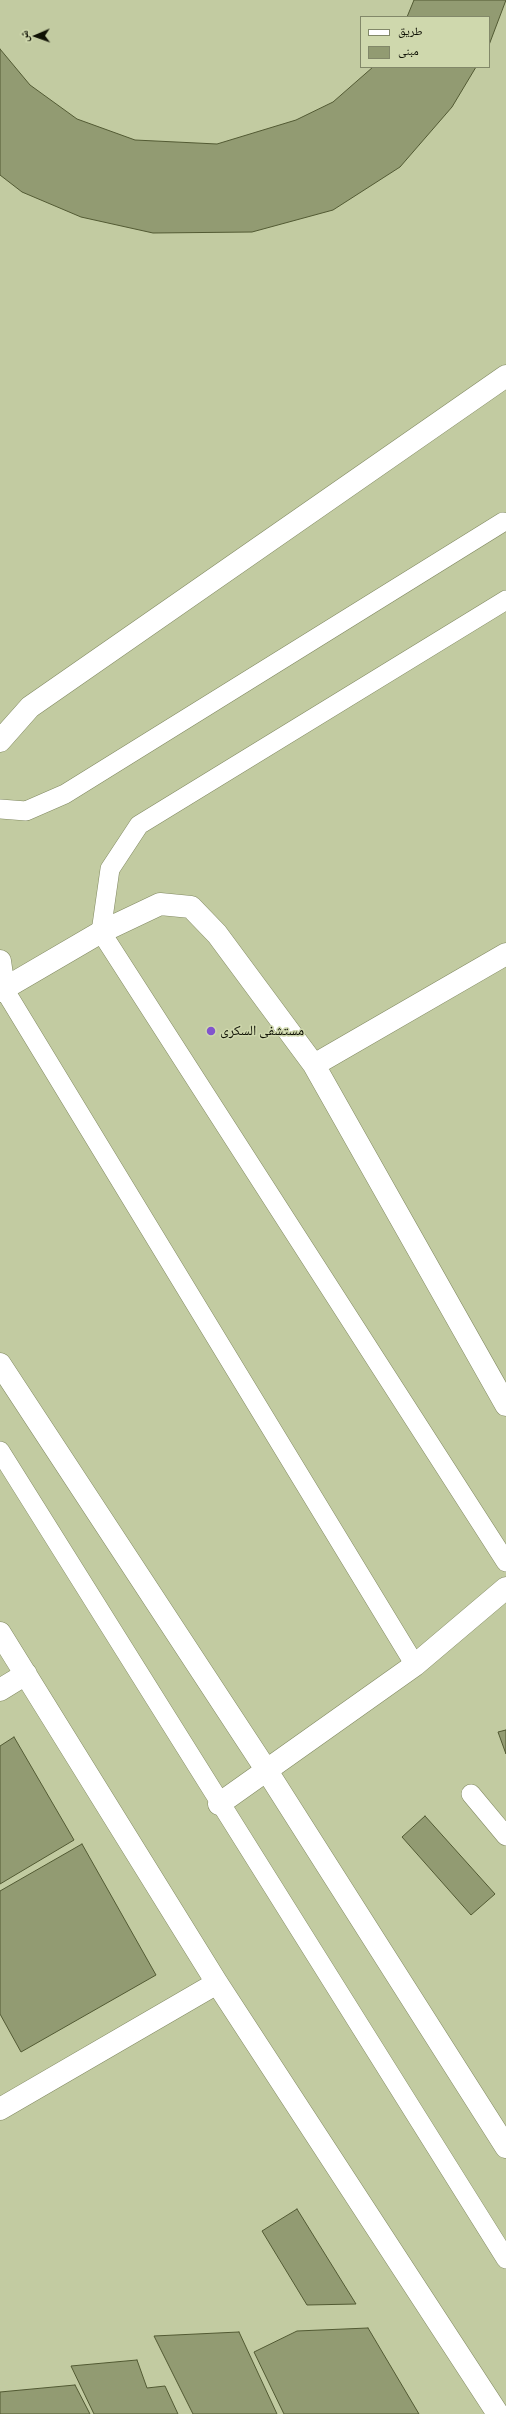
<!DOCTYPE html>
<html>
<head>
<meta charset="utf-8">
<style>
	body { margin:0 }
	#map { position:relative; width:506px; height:2414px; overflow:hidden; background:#c2cba1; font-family:Manrope,"Noto Naskh Arabic",sans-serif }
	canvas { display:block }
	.legend { position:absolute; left:360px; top:16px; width:130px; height:52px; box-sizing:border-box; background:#cfd8ad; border:1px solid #828869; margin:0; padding:5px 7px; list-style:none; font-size:12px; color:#0f1104 }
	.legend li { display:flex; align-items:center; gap:8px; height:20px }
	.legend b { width:20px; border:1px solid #828869 }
	.north { position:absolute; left:16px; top:16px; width:40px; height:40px; -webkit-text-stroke:3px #cfd8ad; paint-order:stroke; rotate:268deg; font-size:11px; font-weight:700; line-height:16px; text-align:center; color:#0f1104 }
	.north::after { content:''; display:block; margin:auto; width:14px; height:18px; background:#0f1104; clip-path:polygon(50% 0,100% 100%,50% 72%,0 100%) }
</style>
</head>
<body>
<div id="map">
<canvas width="506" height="2414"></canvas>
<ul class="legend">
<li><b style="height:5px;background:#fff"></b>طريق</li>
<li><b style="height:11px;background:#929b72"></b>مبنى</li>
</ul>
<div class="north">ش</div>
</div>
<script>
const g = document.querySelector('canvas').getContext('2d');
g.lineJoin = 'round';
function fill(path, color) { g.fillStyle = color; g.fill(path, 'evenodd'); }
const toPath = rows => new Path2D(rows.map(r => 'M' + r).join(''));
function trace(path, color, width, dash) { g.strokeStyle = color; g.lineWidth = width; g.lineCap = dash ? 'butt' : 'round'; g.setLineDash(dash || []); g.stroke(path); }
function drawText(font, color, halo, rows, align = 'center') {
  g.font = font + ' Manrope,"Noto Naskh Arabic",sans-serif'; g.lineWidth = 3; g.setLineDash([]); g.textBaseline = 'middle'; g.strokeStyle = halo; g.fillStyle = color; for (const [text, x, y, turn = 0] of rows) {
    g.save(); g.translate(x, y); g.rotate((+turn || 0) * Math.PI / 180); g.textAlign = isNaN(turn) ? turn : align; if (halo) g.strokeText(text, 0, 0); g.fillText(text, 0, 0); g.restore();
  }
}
const building = toPath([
	[414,0,506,0,489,45,489,17,407,17,414,0],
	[0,49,30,85,77,119,135,140,217,144,296,120,333,102,373,67,476,67,452,107,400,167,333,210,252,232,153,233,81,217,22,192,0,175,0,49],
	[506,1730,506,1754,498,1732,506,1730],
	[14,1737,74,1840,0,1884,0,1746,14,1737],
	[425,1816,495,1894,471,1915,402,1837,425,1816],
	[82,1844,156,1975,21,2052,0,2014,0,1891,82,1844],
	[297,2209,356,2304,307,2305,262,2231,297,2209],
	[368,2328,419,2414,284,2414,254,2352,297,2331,368,2328],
	[239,2332,277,2414,193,2414,154,2336,239,2332],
	[137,2360,147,2388,165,2386,178,2414,94,2414,71,2366,137,2360],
	[75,2385,90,2414,0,2414,0,2392,75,2385]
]);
fill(building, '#929b72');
trace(building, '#525a33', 1);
const lane = toPath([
	[506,600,139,825,110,869,101,932,506,1562],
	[0,809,26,811,65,794,503,522],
	[4,989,415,1665],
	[0,1451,506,2259],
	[471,1794,506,1836]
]);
const street = toPath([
	[0,741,30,707,506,376],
	[0,961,4,989],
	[0,991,101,932,160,904,191,907,217,934,314,1065,506,1405],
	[314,1065,506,954],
	[0,1364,267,1771,506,2147],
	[0,1633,217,1983,498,2414],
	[0,1690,26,1674],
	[219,1804,415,1665,506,1588],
	[0,2109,217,1983]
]);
trace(lane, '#828a62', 20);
trace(street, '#828a62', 23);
trace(lane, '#fff', 19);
trace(street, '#fff', 22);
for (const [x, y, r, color] of [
	[211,1031,5,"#8154cd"]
]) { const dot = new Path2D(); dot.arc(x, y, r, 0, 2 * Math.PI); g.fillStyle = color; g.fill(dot); trace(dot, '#cfd8ad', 1.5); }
drawText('14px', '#0f1104', '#cfd8ad', [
	["مستشفى السكرى",220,1031]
], 'left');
</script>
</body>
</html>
